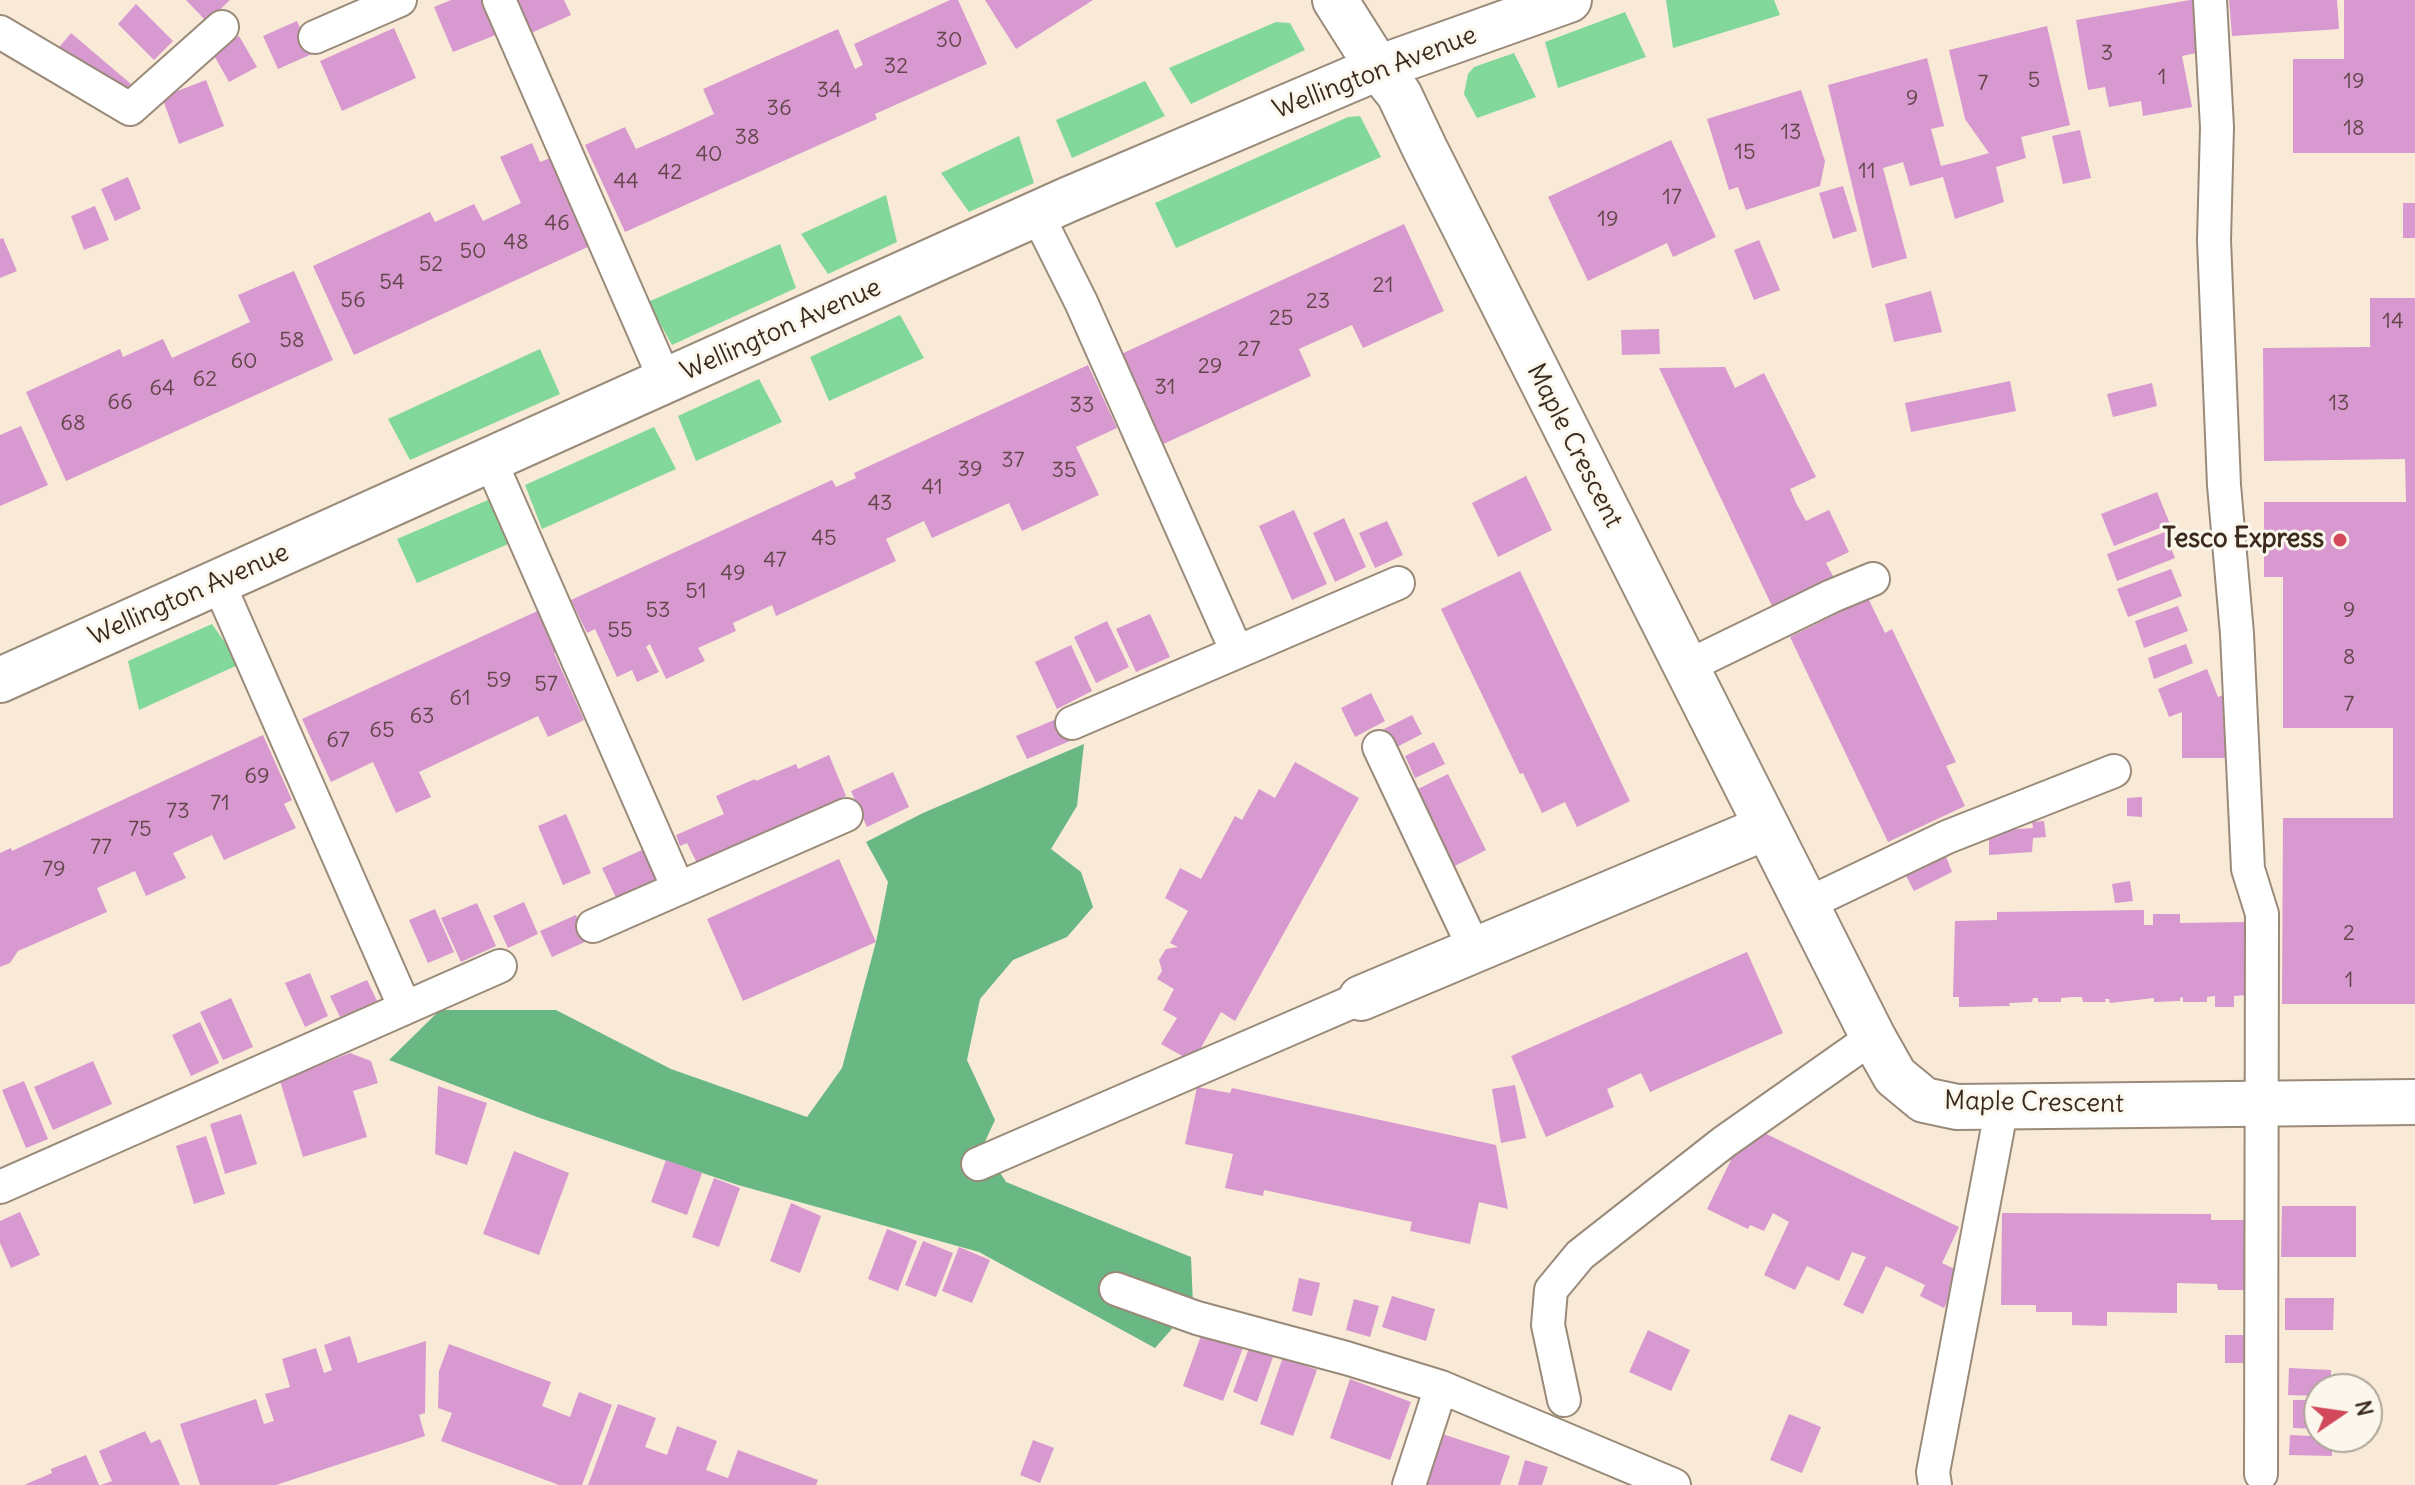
<!DOCTYPE html>
<html>
<head>
<meta charset="utf-8">
<style>
	body { margin:0 }
	#map { position:relative; width:2415px; height:1485px; overflow:hidden; background:#f8ead7; font-family:Delius,sans-serif }
	canvas { display:block }
	.north { position:absolute; left:2303px; top:1373px; width:80px; height:80px; box-sizing:border-box; background:#fbf7ec; border:2px solid #aea59a; border-radius:50%; rotate:77deg; font-size:22px; font-weight:700; line-height:32px; text-align:center; color:#3b2a1e }
	.north::after { content:''; display:block; margin:auto; width:28px; height:36px; background:#d1495b; clip-path:polygon(50% 0,100% 100%,50% 72%,0 100%) }
</style>
</head>
<body>
<div id="map">
<canvas width="2415" height="1485"></canvas>
<div class="north">N</div>
</div>
<script>
const g = document.querySelector('canvas').getContext('2d');
g.lineJoin = 'round';
function fill(path, color) { g.fillStyle = color; g.fill(path, 'evenodd'); }
const toPath = rows => new Path2D(rows.map(r => 'M' + r).join(''));
function trace(path, color, width, dash) { g.strokeStyle = color; g.lineWidth = width; g.lineCap = dash ? 'butt' : 'round'; g.setLineDash(dash || []); g.stroke(path); }
function drawText(font, color, halo, rows, align = 'center') {
  g.font = font + ' Delius,sans-serif'; g.lineWidth = 6; g.setLineDash([]); g.textBaseline = 'middle'; g.strokeStyle = halo; g.fillStyle = color; for (const [text, x, y, turn = 0] of rows) {
    g.save(); g.translate(x, y); g.rotate((+turn || 0) * Math.PI / 180); g.textAlign = isNaN(turn) ? turn : align; if (halo) g.strokeText(text, 0, 0); g.fillText(text, 0, 0); g.restore();
  }
}
fill(toPath([
	[1666,0,1774,0,1780,15,1673,48],
	[1625,12,1646,57,1558,88,1545,42],
	[1276,22,1290,23,1305,50,1191,104,1169,68],
	[1514,53,1536,97,1477,118,1464,94,1468,74,1474,67],
	[1145,81,1165,116,1072,158,1056,120],
	[1360,116,1381,157,1176,248,1155,203,1348,117],
	[1019,136,1034,183,969,212,941,173],
	[886,195,897,242,828,274,801,234],
	[780,244,796,288,672,345,648,302],
	[900,315,924,358,829,401,810,357],
	[540,349,560,394,410,460,388,419],
	[759,379,782,422,696,461,678,416],
	[654,427,676,469,542,529,525,485],
	[488,500,513,542,417,583,397,539],
	[212,624,240,664,139,710,128,661]
]), '#82d89b');
fill(toPath([
	[1084,744,1077,806,1051,849,1081,872,1093,907,1067,937,1013,960,980,999,967,1060,995,1120,983,1146,1006,1182,1191,1257,1193,1305,1155,1348,979,1252,738,1185,537,1117,389,1060,440,1010,556,1010,671,1069,807,1117,842,1068,876,942,888,882,866,842,923,813]
]), '#69b883');
fill(toPath([
	[186,0,230,0,207,22],
	[451,0,484,0,498,34,453,52,434,7],
	[517,0,564,0,571,15,531,33],
	[950,0,958,0,987,64,875,114,877,119,625,232,585,145,625,127,636,149,675,132,714,114,703,89,838,29,855,69,863,65,854,44],
	[985,0,1093,0,1016,49],
	[2190,0,2199,0,2201,52,2182,56,2192,107,2143,116,2141,101,2109,107,2105,87,2088,90,2076,20],
	[2229,0,2337,0,2339,29,2232,36],
	[2344,0,2415,0,2415,153,2293,153,2293,59,2344,59],
	[136,4,173,41,154,60,118,24],
	[297,21,312,54,278,69,263,36],
	[2047,26,2070,125,2021,137,2026,158,1996,167,2004,202,1955,219,1943,177,1910,186,1903,162,1883,168,1907,258,1872,268,1828,85,1927,58,1944,126,1931,129,1941,166,1965,160,1989,153,1965,119,1949,50],
	[394,28,416,78,342,111,320,61],
	[71,33,131,84,119,99,51,57],
	[239,36,257,67,229,82,212,52],
	[206,80,224,126,179,144,162,97],
	[1801,90,1825,161,1820,186,1746,210,1738,187,1729,190,1707,119],
	[2080,130,2091,178,2063,184,2052,136],
	[1671,140,1716,237,1673,257,1667,243,1588,281,1548,197],
	[532,143,540,162,553,157,592,245,354,355,313,266,430,212,435,222,474,204,483,221,521,203,500,157],
	[128,177,141,209,115,221,101,189],
	[1843,186,1857,231,1833,239,1819,193],
	[2403,203,2415,203,2415,238,2403,238],
	[95,206,109,240,84,250,71,216],
	[1404,224,1444,311,1363,348,1352,325,1299,349,1311,376,1159,446,1119,355],
	[3,238,17,271,0,278,0,239],
	[1759,240,1780,290,1754,300,1734,250],
	[294,271,333,360,66,481,26,392,120,349,123,357,163,339,172,358,250,322,238,295],
	[1931,291,1942,332,1894,342,1885,304],
	[2370,298,2415,298,2415,1004,2282,1004,2283,818,2393,818,2393,728,2283,728,2283,577,2264,577,2264,502,2406,502,2405,459,2264,461,2263,348,2370,347],
	[1659,329,1660,354,1622,355,1621,330],
	[1088,365,1117,428,1076,447,1099,495,1022,531,1009,503,932,538,924,521,886,539,896,561,776,616,772,605,733,623,736,631,698,648,705,661,666,679,650,644,646,647,659,672,637,682,632,670,617,677,595,629,587,633,571,600,832,480,836,487,856,478,854,473],
	[1725,367,1735,388,1764,373,1816,477,1790,489,1796,503,1806,521,1829,510,1849,552,1826,563,1833,576,1772,606,1659,368],
	[2010,381,2016,411,1911,432,1905,403],
	[2152,383,2157,406,2113,417,2107,394],
	[21,426,48,485,0,506,0,435],
	[1526,476,1552,530,1498,557,1472,503],
	[2157,492,2170,524,2114,546,2101,514],
	[1294,510,1327,584,1292,600,1259,526],
	[1344,518,1366,567,1335,582,1313,533],
	[1387,521,1403,555,1375,568,1359,533],
	[2165,532,2175,558,2117,581,2107,554],
	[2171,569,2182,596,2128,617,2117,589],
	[1520,571,1630,801,1577,827,1565,802,1542,813,1523,773,1520,774,1441,609],
	[1868,598,1885,633,1892,629,1956,762,1946,766,1965,806,1888,842,1790,637],
	[2178,606,2188,631,2144,648,2135,621],
	[544,608,563,649,554,653,584,720,548,737,538,716,419,772,431,797,396,813,373,762,331,782,302,719],
	[1150,614,1170,657,1136,672,1116,629],
	[1107,621,1129,667,1096,683,1074,637],
	[2186,644,2193,663,2154,679,2148,658],
	[1071,645,1092,691,1057,709,1035,662],
	[2207,669,2218,697,2232,692,2235,758,2182,758,2182,712,2169,717,2158,689],
	[1371,693,1385,721,1355,737,1341,708],
	[1412,715,1422,734,1393,749,1382,730],
	[1059,718,1070,741,1027,759,1016,736],
	[263,735,292,800,284,804,296,828,224,860,212,835,173,853,186,878,146,896,135,871,97,888,107,912,18,951,10,963,0,967,0,853,11,848,12,851],
	[1434,742,1445,764,1415,778,1405,756],
	[829,755,846,796,737,844,740,848,699,867,687,843,680,846,676,835,724,814,716,796,755,779,756,781,796,764,798,769],
	[1295,762,1359,798,1235,1021,1221,1012,1193,1062,1161,1044,1177,1018,1163,1010,1174,989,1157,979,1162,971,1159,960,1166,949,1178,947,1170,943,1188,911,1165,898,1180,868,1201,879,1235,816,1242,820,1259,789,1275,798],
	[893,772,909,807,867,827,851,791],
	[1448,774,1486,850,1447,870,1410,793],
	[2142,797,2142,817,2127,816,2127,798],
	[566,814,591,873,563,885,538,826],
	[2044,821,2046,837,2033,838,2032,852,1989,855,1989,831,2033,828,2032,822],
	[651,846,655,857,648,860,659,884,618,902,602,868],
	[1944,851,1952,872,1914,891,1903,870],
	[839,859,876,942,743,1001,707,919],
	[2130,881,2133,901,2115,903,2112,884],
	[524,902,538,934,508,948,493,916],
	[477,903,496,946,461,962,441,918],
	[435,909,454,952,428,963,409,920],
	[2144,910,2144,925,2153,925,2153,914,2180,914,2180,923,2245,922,2247,995,2234,996,2234,1007,2215,1007,2215,996,2207,997,2207,1002,2183,1002,2183,997,2180,998,2180,1001,2154,1002,2154,998,2110,1003,2109,999,2105,999,2106,1002,2083,1002,2082,997,2073,997,2061,998,2061,1002,2038,1002,2038,998,2033,998,2032,1002,2009,1003,2010,1006,1959,1007,1959,997,1953,997,1955,921,1997,920,1997,912],
	[576,915,587,941,552,957,540,931],
	[1747,952,1783,1033,1650,1092,1641,1073,1607,1089,1614,1107,1546,1137,1511,1056],
	[310,973,328,1016,305,1027,285,983],
	[367,980,377,1001,340,1017,330,996],
	[231,998,253,1047,223,1060,200,1012],
	[200,1022,219,1063,191,1076,172,1035],
	[350,1053,371,1061,378,1083,353,1091,367,1137,303,1157,280,1081],
	[93,1061,112,1104,53,1130,34,1087],
	[24,1081,48,1139,26,1148,2,1090],
	[1515,1085,1526,1138,1501,1143,1492,1089],
	[438,1086,487,1103,467,1165,435,1154],
	[1197,1087,1230,1093,1232,1088,1496,1145,1508,1209,1479,1202,1470,1244,1410,1231,1412,1222,1264,1190,1263,1196,1225,1188,1233,1154,1185,1144],
	[241,1114,257,1164,225,1174,210,1124],
	[1758,1130,1959,1227,1942,1263,1961,1272,1944,1308,1920,1296,1925,1285,1886,1266,1863,1314,1843,1305,1866,1257,1852,1252,1839,1281,1807,1266,1795,1290,1764,1275,1789,1222,1773,1213,1764,1231,1750,1225,1748,1229,1707,1209,1731,1160,1719,1153],
	[206,1136,225,1194,194,1204,176,1146],
	[514,1151,569,1173,539,1255,483,1234],
	[666,1160,702,1173,687,1215,651,1202],
	[714,1178,740,1188,719,1247,692,1237],
	[791,1203,821,1216,800,1273,770,1261],
	[2282,1206,2356,1206,2356,1257,2281,1257],
	[20,1212,40,1255,11,1268,0,1243,0,1221],
	[2002,1213,2211,1214,2211,1220,2244,1220,2244,1290,2218,1290,2217,1284,2177,1283,2177,1313,2107,1312,2107,1326,2072,1325,2072,1312,2036,1312,2036,1305,2001,1305],
	[887,1229,917,1241,898,1291,868,1279],
	[923,1241,953,1253,936,1297,905,1285],
	[959,1247,990,1260,972,1303,942,1291],
	[1299,1278,1320,1283,1312,1316,1292,1311],
	[1392,1296,1435,1309,1426,1341,1382,1327],
	[2285,1298,2334,1298,2333,1330,2285,1330],
	[1354,1299,1379,1306,1370,1337,1346,1330],
	[1648,1330,1690,1350,1671,1391,1629,1372],
	[1202,1333,1243,1348,1223,1401,1183,1386],
	[2225,1335,2245,1335,2245,1363,2225,1363],
	[350,1336,358,1363,426,1341,425,1413,419,1415,425,1436,276,1485,200,1485,180,1424,256,1399,264,1424,274,1421,265,1394,290,1387,282,1359,316,1348,324,1373,332,1370,324,1345],
	[449,1344,551,1382,542,1406,570,1417,579,1392,612,1405,582,1485,559,1485,441,1441,452,1413,438,1408,439,1371],
	[1249,1348,1273,1357,1257,1402,1233,1392],
	[1283,1357,1317,1370,1293,1436,1260,1424],
	[2289,1368,2331,1370,2331,1389,2319,1389,2319,1396,2288,1395],
	[1350,1379,1411,1402,1390,1460,1330,1438],
	[2293,1400,2319,1400,2319,1429,2293,1428],
	[618,1404,656,1418,645,1447,667,1455,677,1426,717,1441,706,1470,728,1478,738,1450,818,1480,816,1485,588,1485],
	[1789,1414,1821,1427,1802,1473,1770,1460],
	[145,1431,151,1443,160,1439,180,1485,101,1485,112,1481,99,1451],
	[1439,1433,1510,1456,1500,1485,1422,1485],
	[2290,1435,2332,1437,2332,1456,2289,1455],
	[1033,1440,1054,1448,1040,1483,1020,1475],
	[86,1455,99,1485,24,1485,52,1473,51,1469],
	[1525,1460,1548,1467,1542,1485,1518,1485]
]), '#d898d0');
const service = toPath([
	[499,0,666,382],
	[2210,0,2217,127,2214,240,2224,485,2237,634,2248,869,2262,914,2261,1474],
	[0,32,130,109,222,27],
	[315,37,400,0],
	[1037,214,1081,302,1237,652],
	[490,460,678,888],
	[218,582,405,1008],
	[1686,667,1832,596,1873,579],
	[1072,723,1398,583],
	[1379,747,1475,950],
	[1807,904,1947,837,2114,771],
	[593,926,846,815],
	[978,1164,1361,998],
	[0,1187,500,966],
	[1116,1289,1197,1318,1346,1358,1441,1387,1674,1485],
	[1564,1400,1548,1325,1551,1290,1580,1255,1724,1142,1873,1037],
	[1409,1485,1441,1387],
	[1935,1485,1933,1472,2002,1106]
]);
const minor = toPath([
	[1335,0,1378,68,1399,94,1425,149,1873,1037,1895,1076,1924,1100,1957,1107,2415,1102],
	[1361,998,1767,827]
]);
const tertiary = toPath([
	[0,680,1067,200,1378,68,1569,0]
]);
trace(service, '#9a8a7a', 36);
trace(minor, '#9a8a7a', 48);
trace(tertiary, '#9a8a7a', 48);
trace(service, '#fff', 32);
trace(minor, '#fff', 44);
trace(tertiary, '#fff', 44);
for (const [x, y, r, color] of [
	[2340,540,8,"#d1495b"]
]) { const dot = new Path2D(); dot.arc(x, y, r, 0, 2 * Math.PI); g.fillStyle = color; g.fill(dot); trace(dot, '#fbf7ec', 3); }
drawText('22px', '#62464a', null, [
	["30",949,41],
	["3",2107,54],
	["32",896,67],
	["1",2162,78],
	["5",2034,81],
	["19",2354,82],
	["7",1983,84],
	["34",829,91],
	["9",1912,99],
	["36",779,109],
	["18",2354,129],
	["13",1791,133],
	["38",747,138],
	["15",1745,153],
	["40",709,155],
	["11",1867,172],
	["42",670,173],
	["44",626,182],
	["17",1672,198],
	["19",1608,220],
	["46",557,224],
	["48",516,243],
	["50",473,252],
	["52",431,265],
	["54",392,283],
	["21",1383,286],
	["56",353,301],
	["23",1318,302],
	["25",1281,319],
	["14",2393,322],
	["58",292,341],
	["27",1249,350],
	["60",244,362],
	["29",1210,367],
	["62",205,380],
	["31",1165,388],
	["64",162,389],
	["66",120,403],
	["13",2339,404],
	["33",1082,406],
	["68",73,424],
	["37",1013,461],
	["39",970,470],
	["35",1064,471],
	["41",932,488],
	["43",880,504],
	["45",824,539],
	["47",775,561],
	["49",733,574],
	["51",696,592],
	["53",658,611],
	["9",2349,611],
	["55",620,631],
	["8",2349,658],
	["59",499,681],
	["57",546,685],
	["61",460,699],
	["7",2349,705],
	["63",422,717],
	["65",382,731],
	["67",338,741],
	["69",257,777],
	["71",220,804],
	["73",178,812],
	["75",140,830],
	["77",101,848],
	["79",54,870],
	["2",2349,934],
	["1",2349,981]
]);
drawText('26px', '#3b2a1e', '#fbf7ec', [
	["Wellington Avenue",1375,73,-21],
	["Wellington Avenue",781,330,-24],
	["Maple Crescent",1574,446,63],
	["Wellington Avenue",189,595,-24],
	["Maple Crescent",2034,1103,1]
]);
drawText('bold 26px', '#3b2a1e', '#fbf7ec', [
	["Tesco Express",2324,540]
], 'right');
</script>
</body>
</html>
